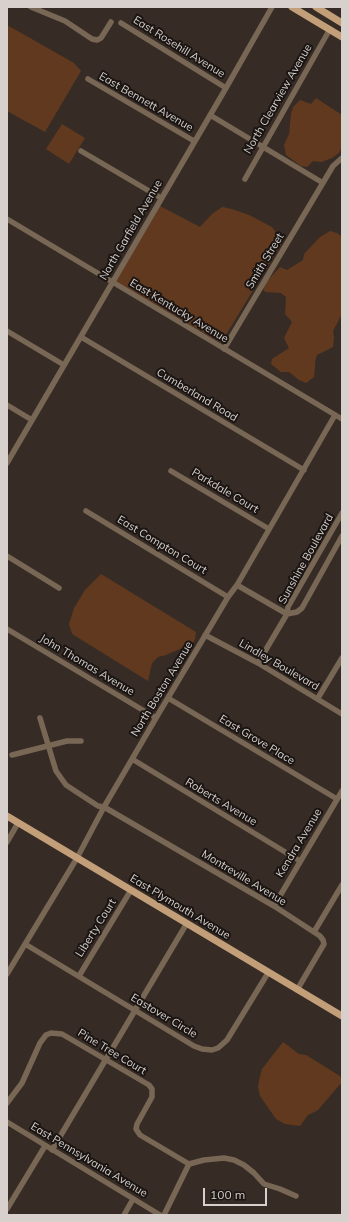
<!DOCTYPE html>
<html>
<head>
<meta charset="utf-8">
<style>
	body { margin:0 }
	#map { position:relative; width:349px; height:1222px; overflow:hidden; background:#372c25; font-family:Mulish,sans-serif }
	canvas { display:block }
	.frame { position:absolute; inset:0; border:8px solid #d7d0cc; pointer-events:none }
	.scale { position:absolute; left:203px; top:1188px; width:64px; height:18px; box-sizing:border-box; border:2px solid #d7d0cc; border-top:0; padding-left:5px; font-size:12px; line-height:14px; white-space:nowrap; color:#d7d0cc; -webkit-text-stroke:3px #1a1513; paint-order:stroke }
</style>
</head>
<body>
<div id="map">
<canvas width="349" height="1222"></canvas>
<div class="frame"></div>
<div class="scale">100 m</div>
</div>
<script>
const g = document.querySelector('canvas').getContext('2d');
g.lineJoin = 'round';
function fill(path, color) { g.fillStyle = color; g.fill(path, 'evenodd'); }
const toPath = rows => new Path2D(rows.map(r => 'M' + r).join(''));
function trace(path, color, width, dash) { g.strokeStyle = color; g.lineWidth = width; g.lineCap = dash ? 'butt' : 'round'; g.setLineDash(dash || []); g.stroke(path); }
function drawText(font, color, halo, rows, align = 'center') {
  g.font = font + ' Mulish,sans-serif'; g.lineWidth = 4; g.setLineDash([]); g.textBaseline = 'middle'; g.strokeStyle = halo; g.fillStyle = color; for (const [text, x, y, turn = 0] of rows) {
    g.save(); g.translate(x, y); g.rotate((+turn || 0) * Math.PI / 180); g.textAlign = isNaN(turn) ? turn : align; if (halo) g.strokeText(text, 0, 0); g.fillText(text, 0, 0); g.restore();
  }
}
fill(toPath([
	[7,25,74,63,81,71,45,132,7,111],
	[316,98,342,115,342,147,339,153,332,158,321,162,313,161,307,167,301,166,286,155,284,145,289,134,291,114,293,107,300,100,311,104],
	[62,124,85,138,69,164,46,149],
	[160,206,200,227,212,214,222,207,232,209,249,215,272,227,283,241,221,343,116,281],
	[330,231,337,233,342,237,342,314,333,331,334,338,333,347,317,355,315,362,315,367,314,377,306,383,299,380,289,372,281,372,271,364,272,359,289,348,284,338,292,322,285,314,286,297,281,293,265,292,263,288,268,280,280,267,287,270,303,260,304,254,320,237],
	[101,574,196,632,195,639,188,655,182,648,166,655,158,657,152,663,148,681,72,634,69,624,74,608,85,590],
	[283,1042,299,1054,306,1055,340,1076,342,1082,318,1110,308,1115,300,1126,285,1124,276,1119,260,1096,258,1087,260,1076,262,1069]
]), '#61391e');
trace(toPath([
	[31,7,65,21,92,39,97,40,101,38,111,22],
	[121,23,226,88],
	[88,79,194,141],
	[210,115,323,183],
	[81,151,161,198],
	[245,179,330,29],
	[7,219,342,419],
	[7,331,64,365],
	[81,337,304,470],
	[224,349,333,166,342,158],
	[7,405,32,420],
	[7,463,226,88,272,7],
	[171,471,269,529],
	[86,511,228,597],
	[7,556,59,588],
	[237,585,287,614],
	[287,614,297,612,302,608,342,536],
	[7,629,156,718],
	[205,635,258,663,342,714],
	[258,663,287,614,288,607,342,513],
	[168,698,337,799],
	[318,698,342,658],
	[40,718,56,771,66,785,98,806,104,807,274,906,320,936,323,940,324,944,297,990],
	[12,755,67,741,81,741],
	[132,759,300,861],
	[7,842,18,823],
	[274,906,342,791],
	[314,932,342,885],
	[25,944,194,1046,202,1049,212,1050,218,1048,227,1040,268,973],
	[7,974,77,858,104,807,156,718,228,597,237,585,335,415],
	[79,976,131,890],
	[7,1103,22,1083,40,1043,46,1035,51,1033,62,1034,149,1085,152,1089,152,1097,137,1124,136,1129,140,1135,189,1164],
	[7,1122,160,1215],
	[52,1150,187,923],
	[189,1164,204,1160,224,1158,234,1160,244,1165,254,1173,264,1184,280,1189,296,1196],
	[7,1209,45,1146],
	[124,1215,133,1199],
	[164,1215,189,1164]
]), '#796755', 5.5);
trace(toPath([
	[292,7,342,37],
	[316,7,342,23],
	[7,816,342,1016]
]), '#c29f79', 7);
drawText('11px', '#d7d0cc', '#1a1513', [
	["East Rosehill Avenue",179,47,32],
	["North Clearview Avenue",278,99,-60],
	["East Bennett Avenue",146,102,30],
	["North Garfield Avenue",131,230,-60],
	["Smith Street",265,261,-59],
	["East Kentucky Avenue",179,311,31],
	["Cumberland Road",197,395,31],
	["Parkdale Court",225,491,31],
	["East Compton Court",162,545,31],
	["Sunshine Boulevard",306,559,-61],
	["John Thomas Avenue",87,665,31],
	["Lindley Boulevard",279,665,30],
	["North Boston Avenue",162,689,-59],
	["East Grove Place",257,740,31],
	["Roberts Avenue",221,802,31],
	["Kendra Avenue",299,843,-59],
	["Montreville Avenue",244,878,31],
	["East Plymouth Avenue",180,907,31],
	["Liberty Court",96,928,-58],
	["Eastover Circle",164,1016,31],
	["Pine Tree Court",112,1052,31],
	["East Pennsylvania Avenue",89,1160,31]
]);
</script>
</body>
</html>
